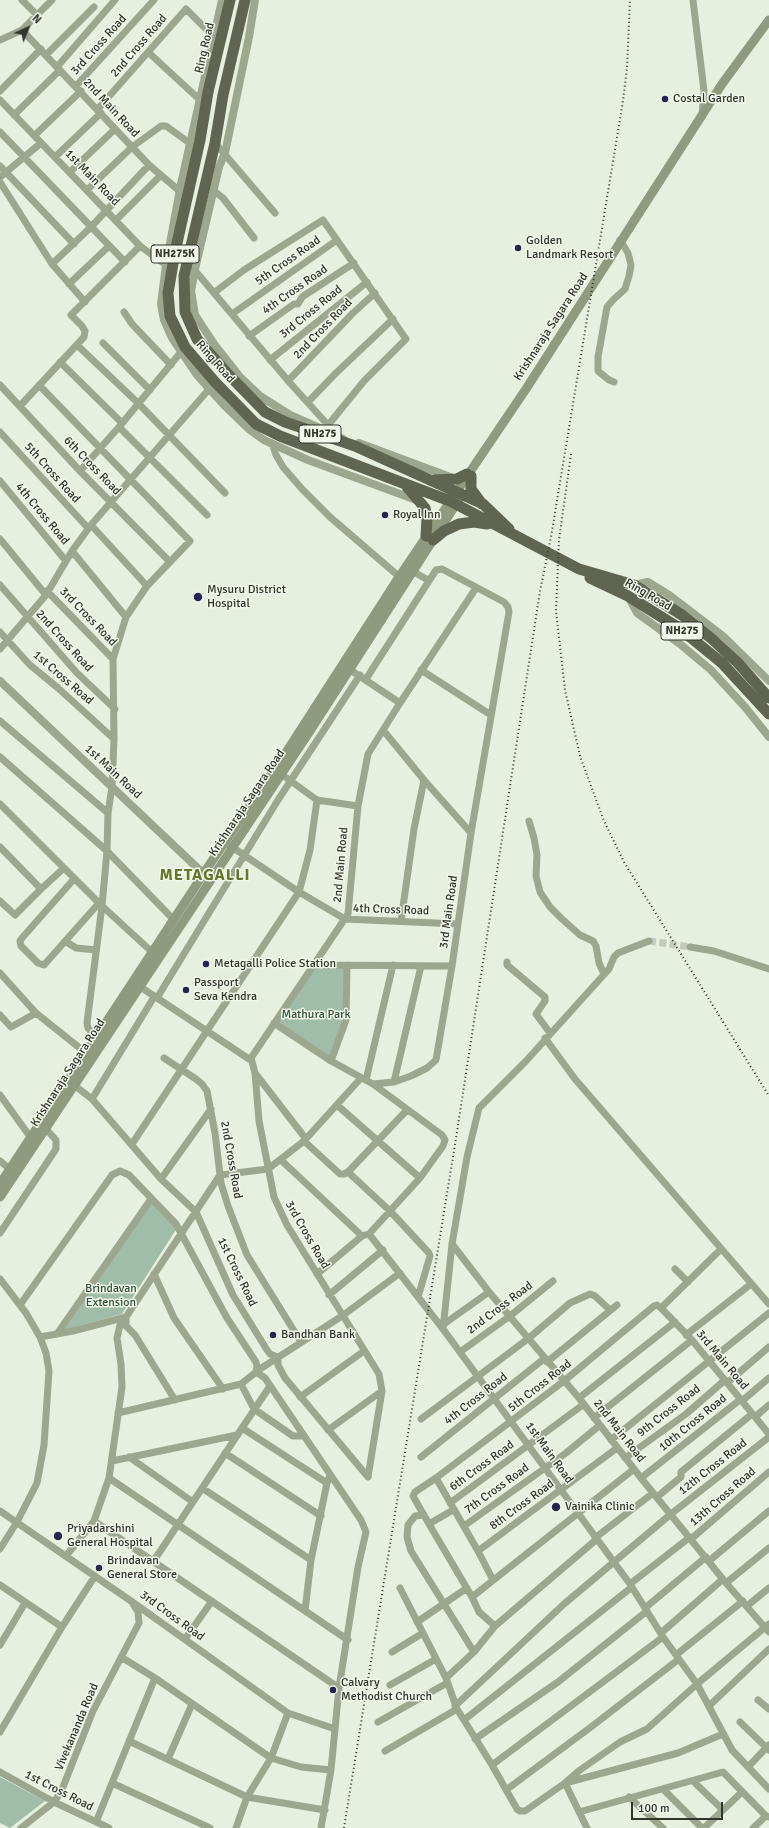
<!DOCTYPE html>
<html>
<head>
<meta charset="utf-8">
<style>
	body { margin:0 }
	#map { position:relative; width:769px; height:1828px; overflow:hidden; background:#e7efdf; font-family:Signika,sans-serif }
	canvas { display:block }
	.north { position:absolute; left:8px; top:8px; width:40px; height:40px; -webkit-text-stroke:3px #f1f8eb; paint-order:stroke; rotate:44deg; font-size:11px; font-weight:700; line-height:16px; text-align:center; color:#32352a }
	.north::after { content:''; display:block; margin:auto; width:14px; height:18px; background:#32352a; clip-path:polygon(50% 0,100% 100%,50% 72%,0 100%) }
	.scale { position:absolute; left:631px; top:1802px; width:92px; height:18px; box-sizing:border-box; border:2px solid #32352a; border-top:0; padding-left:5px; font-size:12px; line-height:14px; white-space:nowrap; color:#32352a; -webkit-text-stroke:3px #f1f8eb; paint-order:stroke }
</style>
</head>
<body>
<div id="map">
<canvas width="769" height="1828"></canvas>
<div class="north">N</div>
<div class="scale">100 m</div>
</div>
<script>
const g = document.querySelector('canvas').getContext('2d');
g.lineJoin = 'round';
function fill(path, color) { g.fillStyle = color; g.fill(path, 'evenodd'); }
const toPath = rows => new Path2D(rows.map(r => 'M' + r).join(''));
function trace(path, color, width, dash) { g.strokeStyle = color; g.lineWidth = width; g.lineCap = dash ? 'butt' : 'round'; g.setLineDash(dash || []); g.stroke(path); }
function drawText(font, color, halo, rows, align = 'center') {
  g.font = font + ' Signika,sans-serif'; g.lineWidth = 3; g.setLineDash([]); g.textBaseline = 'middle'; g.strokeStyle = halo; g.fillStyle = color; for (const [text, x, y, turn = 0] of rows) {
    g.save(); g.translate(x, y); g.rotate((+turn || 0) * Math.PI / 180); g.textAlign = isNaN(turn) ? turn : align; if (halo) g.strokeText(text, 0, 0); g.fillText(text, 0, 0); g.restore();
  }
}
fill(toPath([
	[315,965,347,965,346,1020,331,1061,274,1023],
	[152,1201,177,1228,122,1314,64,1330],
	[0,1777,45,1801,10,1828,0,1823]
]), '#a0bda9');
trace(toPath([
	[649,941,690,947]
]), '#c3cabb', 7, [7, 3.5]);
trace(toPath([
	[22,0,37,15],
	[693,0,704,91,702,115],
	[22,30,149,165,183,194],
	[0,40,22,30,52,0],
	[148,52,200,100],
	[46,55,94,7],
	[57,67,115,0],
	[76,86,154,0],
	[0,91,41,49],
	[0,100,140,246,166,265,171,266],
	[97,110,186,9,215,38],
	[14,115,60,70],
	[0,132,125,262],
	[35,135,81,91],
	[215,143,275,213],
	[55,157,101,113],
	[0,166,74,244],
	[70,172,115,129],
	[0,177,41,143],
	[0,182,52,264,85,302],
	[87,190,132,147,161,126,166,126,191,144],
	[214,191,223,198,254,238],
	[116,220,161,175],
	[52,264,90,228,149,165],
	[192,267,290,383,337,435,344,439],
	[69,284,109,246],
	[215,292,244,270,323,220,406,339,364,381,329,424],
	[124,312,132,324,171,365],
	[232,314,337,240],
	[249,336,294,304,298,304,302,297,354,263],
	[103,343,150,390],
	[77,345,138,403,225,493],
	[270,360,367,282],
	[60,362,122,423],
	[288,381,353,313,375,293],
	[614,382,609,380,598,371,598,357,607,307,613,300,625,289,629,276,631,265,628,253,620,240],
	[0,385,80,471,169,561],
	[39,385,190,541,147,586,126,617,113,659,114,739,112,787,108,813,107,851,102,906,87,1023,88,1028,97,1037],
	[308,402,336,373,393,319],
	[20,406,84,337,85,331,82,326,71,315,140,246],
	[119,427,207,515],
	[0,432,88,528],
	[272,443,276,455,283,467,302,489,330,517,402,579],
	[80,471,119,427,181,352],
	[0,481,66,561],
	[91,525,147,586],
	[0,539,46,595],
	[72,551,126,617],
	[412,571,428,580],
	[0,585,77,673,115,709],
	[47,591,113,659],
	[0,632,30,665,58,688,114,739],
	[0,649,46,595,72,551,91,525,210,388],
	[349,669,400,703],
	[421,670,491,715],
	[366,679,436,570,442,569,504,602,508,607,509,612,471,833,452,966,436,1060,427,1068,411,1076,394,1082,373,1084],
	[0,721,108,813],
	[383,730,424,780,471,833],
	[0,757,107,851,174,920],
	[281,774,317,800,358,806],
	[0,804,102,906,152,952],
	[529,821,534,838,537,855,536,876,540,892,550,907,562,919,580,935,593,941,596,946,599,963,604,974],
	[229,845,299,892,345,919,458,924],
	[0,847,41,889,64,868],
	[74,879,22,938,20,941,21,946,38,963,44,965,99,903],
	[0,901,15,915,41,889],
	[401,921,414,829,424,780],
	[65,941,76,948,96,950],
	[690,947,714,951,769,969],
	[507,962,507,965,545,997,545,1001,536,1014,550,1033],
	[315,965,452,966],
	[0,973,36,1013,86,1053],
	[136,984,249,1059,251,1058,255,1073,259,1121,274,1197,287,1225,379,1374,382,1391,368,1477],
	[157,998,278,800,360,675],
	[0,1015,11,1027,36,1013],
	[274,1023,331,1061,373,1084,442,1135,445,1140,443,1146,420,1178,369,1234,362,1236,317,1274],
	[545,1038,575,1079,769,1304],
	[164,1058,196,1079,202,1084,207,1091,215,1133,221,1183,228,1206,247,1255,301,1342],
	[251,1058,348,914,358,806,368,754,400,703,476,588],
	[331,1061,346,1020,347,965],
	[255,1073,306,1139],
	[366,1080,393,965],
	[394,1082,421,966],
	[74,1085,92,1099,161,1179,196,1212,233,1295,267,1350,270,1354,278,1357,278,1365,285,1378,368,1477],
	[0,1095,31,1138],
	[92,1099,154,997],
	[337,1105,420,1178],
	[304,1141,340,1174,344,1174,348,1172,407,1110],
	[132,1144,299,892,310,850,317,800],
	[281,1160,362,1236],
	[0,1161,10,1169],
	[348,1172,390,1211,429,1253,430,1256,418,1297],
	[161,1179,211,1109],
	[0,1233,56,1149,56,1140,46,1129],
	[369,1234,443,1329,630,1584,663,1637,697,1684,732,1750,769,1789],
	[452,1244,489,1292,579,1398,641,1478,726,1583,769,1632],
	[675,1269,688,1282],
	[154,1274,174,1318,223,1389],
	[0,1279,26,1313,40,1337,46,1353,49,1371,44,1445,37,1483,17,1522,0,1549],
	[329,1295,383,1250],
	[20,1305,112,1175,120,1171,129,1175,176,1224,227,1318,256,1362,257,1366,256,1372,265,1378,361,1520,366,1532,358,1567,339,1688,331,1770,321,1828],
	[661,1308,721,1249],
	[126,1317,126,1326,135,1335,175,1400],
	[444,1324,489,1292],
	[443,1329,452,1244,467,1157,479,1108,526,1061,609,969,614,957,618,953,649,941],
	[57,1334,151,1199],
	[686,1335,751,1284],
	[40,1337,73,1331,126,1317,220,1175,268,1169,304,1141,361,1078],
	[460,1352,510,1316,553,1281],
	[547,1362,617,1305],
	[727,1383,769,1347],
	[241,1384,254,1409,293,1436,303,1436],
	[300,1397,364,1351],
	[579,1398,675,1322],
	[742,1401,769,1378],
	[118,1413,241,1384,260,1369,342,1316,400,1273],
	[755,1417,769,1405],
	[594,1418,692,1340],
	[421,1419,529,1338,570,1303,590,1294,595,1296,610,1310],
	[242,1428,327,1483],
	[328,1430,382,1391],
	[611,1440,769,1313],
	[225,1453,321,1516],
	[129,1457,193,1502],
	[421,1457,545,1358],
	[625,1458,686,1414,725,1380],
	[112,1461,237,1435],
	[109,1478,348,1640],
	[436,1478,478,1551,493,1580],
	[641,1478,741,1399],
	[202,1488,311,1560],
	[657,1497,681,1477,681,1472,752,1414],
	[450,1503,584,1404],
	[453,1510,429,1524,413,1496,415,1492,436,1478,564,1381,654,1306,657,1305,661,1308,692,1340,769,1434],
	[0,1511,131,1601,288,1713,335,1729],
	[423,1515,415,1516,408,1525,407,1537,411,1551,474,1652],
	[94,1521,339,1688],
	[429,1524,472,1597,479,1612,495,1626],
	[464,1526,566,1453,600,1425],
	[595,1538,653,1493],
	[597,1539,495,1626,474,1652,446,1678,457,1709,492,1765,517,1809,520,1811,525,1811,565,1783,678,1753,723,1734],
	[691,1539,769,1472],
	[478,1551,617,1448],
	[66,1556,94,1521,109,1478,122,1387,121,1364,117,1338,120,1325,125,1317],
	[709,1561,769,1511],
	[153,1562,270,1386],
	[726,1583,769,1548],
	[630,1584,690,1537],
	[0,1585,62,1627],
	[400,1588,446,1678],
	[472,1597,634,1469],
	[747,1606,769,1588],
	[645,1608,706,1557],
	[305,1611,311,1560,327,1483,330,1475],
	[417,1622,467,1588],
	[661,1633,723,1579],
	[185,1639,212,1601],
	[0,1645,25,1603],
	[392,1652,423,1633],
	[676,1655,743,1601],
	[121,1657,155,1678,271,1758,301,1767,331,1770],
	[390,1685,436,1659],
	[758,1700,769,1709],
	[455,1706,564,1604,671,1514,769,1437],
	[709,1706,769,1649],
	[464,1720,632,1587],
	[378,1722,447,1683],
	[740,1722,769,1750],
	[0,1732,62,1627,95,1576],
	[475,1739,558,1682,647,1611],
	[129,1741,247,1797,325,1810],
	[385,1751,457,1709],
	[168,1759,192,1704],
	[492,1765,663,1637],
	[748,1767,769,1745],
	[0,1772,54,1802,109,1828],
	[693,1781,723,1810],
	[112,1783,210,1828],
	[663,1789,702,1828],
	[506,1790,591,1727,679,1659],
	[629,1797,663,1828],
	[579,1812,723,1772,766,1816,769,1817],
	[96,1822,155,1678],
	[21,1828,54,1802,61,1792,93,1711,139,1623,138,1612,133,1604],
	[236,1828,247,1797,271,1758,288,1713],
	[587,1828,565,1783,580,1770,620,1742,647,1729,697,1684,769,1624],
	[704,1828,742,1792],
	[753,1828,766,1816]
]), '#9da68f', 7);
trace(toPath([
	[222,0,181,184,166,265,161,304,164,320,172,338,197,375,224,405,250,430,264,440,308,460,419,501],
	[255,0,249,37,225,153,219,167,195,269,191,291,195,315,214,344,240,377,260,396,290,415,322,429],
	[359,443,453,478],
	[634,585,648,582,669,595,724,637,769,681],
	[628,596,637,613,680,644,711,670,745,707,769,737],
	[0,681,207,877]
]), '#9da68f', 8);
trace(toPath([
	[0,1184,214,858,287,751,399,577,526,389,722,84,769,20],
	[0,1197,310,731,460,498]
]), '#909a7e', 9);
trace(toPath([
	[230,0,208,92,200,140,175,252,168,293,170,316,185,347,215,382,256,424,280,436,450,501,579,569,634,585,682,615,712,639,738,663,769,698],
	[245,0,223,95,215,143,184,276,185,312,197,339,226,372,265,412,285,422,355,446,483,504,509,529],
	[471,476,471,489,482,504],
	[435,480,457,479,467,474],
	[407,487,425,508,427,517,426,536],
	[433,540,444,531,459,524,474,522,487,524],
	[590,578,628,596,679,628,722,663,769,714]
]), '#5f6550', 11);
trace(toPath([
	[571,454,559,540,556,611,565,690,580,756,604,821,624,862,769,1096],
	[344,1828,457,1132,540,591,551,537,623,101,627,68,630,0]
]), '#32352a', 2, [1, 3]);
for (const [x, y, r, color] of [
	[665,99,4,"#262552"],
	[518,248,4,"#262552"],
	[385,515,4,"#262552"],
	[198,597,5,"#262552"],
	[206,964,4,"#262552"],
	[186,990,4,"#262552"],
	[273,1335,4,"#262552"],
	[556,1507,5,"#262552"],
	[58,1536,5,"#262552"],
	[99,1568,4,"#262552"],
	[333,1690,4,"#262552"]
]) { const dot = new Path2D(); dot.arc(x, y, r, 0, 2 * Math.PI); g.fillStyle = color; g.fill(dot); trace(dot, '#f1f8eb', 1.5); }
for (const [x, y, w] of [
	[175,254,48],
	[320,434,42],
	[682,631,42]
]) { const box = new Path2D(); box.roundRect(x - w / 2, y - 9, w, 18, 3); g.fillStyle = '#f1f8eb'; g.fill(box); trace(box, '#32352a', 1); }
drawText('bold 11px', '#32352a', null, [
	["NH275K",175,254],
	["NH275",320,434],
	["NH275",682,631]
]);
drawText('12px', '#32352a', '#f1f8eb', [
	["3rd Cross Road",99,45,-48],
	["2nd Cross Road",139,46,-49],
	["Ring Road",205,48,-77],
	["2nd Main Road",111,108,47],
	["1st Main Road",92,178,46],
	["5th Cross Road",288,261,-35],
	["4th Cross Road",295,290,-35],
	["3rd Cross Road",311,312,-39],
	["Krishnaraja Sagara Road",551,327,-57],
	["2nd Cross Road",323,329,-46],
	["Ring Road",215,362,49],
	["6th Cross Road",92,466,46],
	["5th Cross Road",52,473,48],
	["4th Cross Road",42,514,50],
	["Ring Road",648,595,30],
	["3rd Cross Road",88,617,46],
	["2nd Cross Road",64,641,48],
	["1st Cross Road",63,678,41],
	["1st Main Road",113,772,43],
	["Krishnaraja Sagara Road",247,803,-56],
	["2nd Main Road",341,865,-85],
	["4th Cross Road",391,910,2],
	["3rd Main Road",449,912,-82],
	["Krishnaraja Sagara Road",68,1073,-57],
	["2nd Cross Road",231,1160,80],
	["3rd Cross Road",307,1235,60],
	["1st Cross Road",237,1272,64],
	["2nd Cross Road",500,1308,-37],
	["3rd Main Road",722,1360,50],
	["5th Cross Road",540,1386,-38],
	["4th Cross Road",476,1399,-38],
	["9th Cross Road",669,1411,-38],
	["10th Cross Road",693,1423,-39],
	["2nd Main Road",619,1431,52],
	["1st Main Road",549,1453,54],
	["6th Cross Road",482,1466,-36],
	["12th Cross Road",713,1467,-38],
	["7th Cross Road",497,1489,-36],
	["13th Cross Road",723,1497,-41],
	["8th Cross Road",522,1505,-36],
	["3rd Cross Road",172,1616,36],
	["Vivekananda Road",77,1727,-67],
	["1st Cross Road",59,1791,27]
]);
drawText('12px', '#32352a', '#f1f8eb', [
	["Costal Garden",673,99],
	["Golden",526,241],
	["Landmark Resort",526,255],
	["Royal Inn",393,515],
	["Mysuru District",207,590],
	["Hospital",207,604],
	["Metagalli Police Station",214,964],
	["Passport",194,983],
	["Seva Kendra",194,997],
	["Bandhan Bank",281,1335],
	["Vainika Clinic",565,1507],
	["Priyadarshini",67,1529],
	["General Hospital",67,1543],
	["Brindavan",107,1561],
	["General Store",107,1575],
	["Calvary",341,1683],
	["Methodist Church",341,1697]
], 'left');
drawText('12px', '#31503b', '#f1f8eb', [
	["Mathura Park",316,1015],
	["Brindavan",111,1289],
	["Extension",111,1303]
]);
g.letterSpacing = '1px';
drawText('bold 16px', '#66752c', '#f1f8eb', [
	["METAGALLI",205,876]
]);
g.letterSpacing = '0px';
</script>
</body>
</html>
